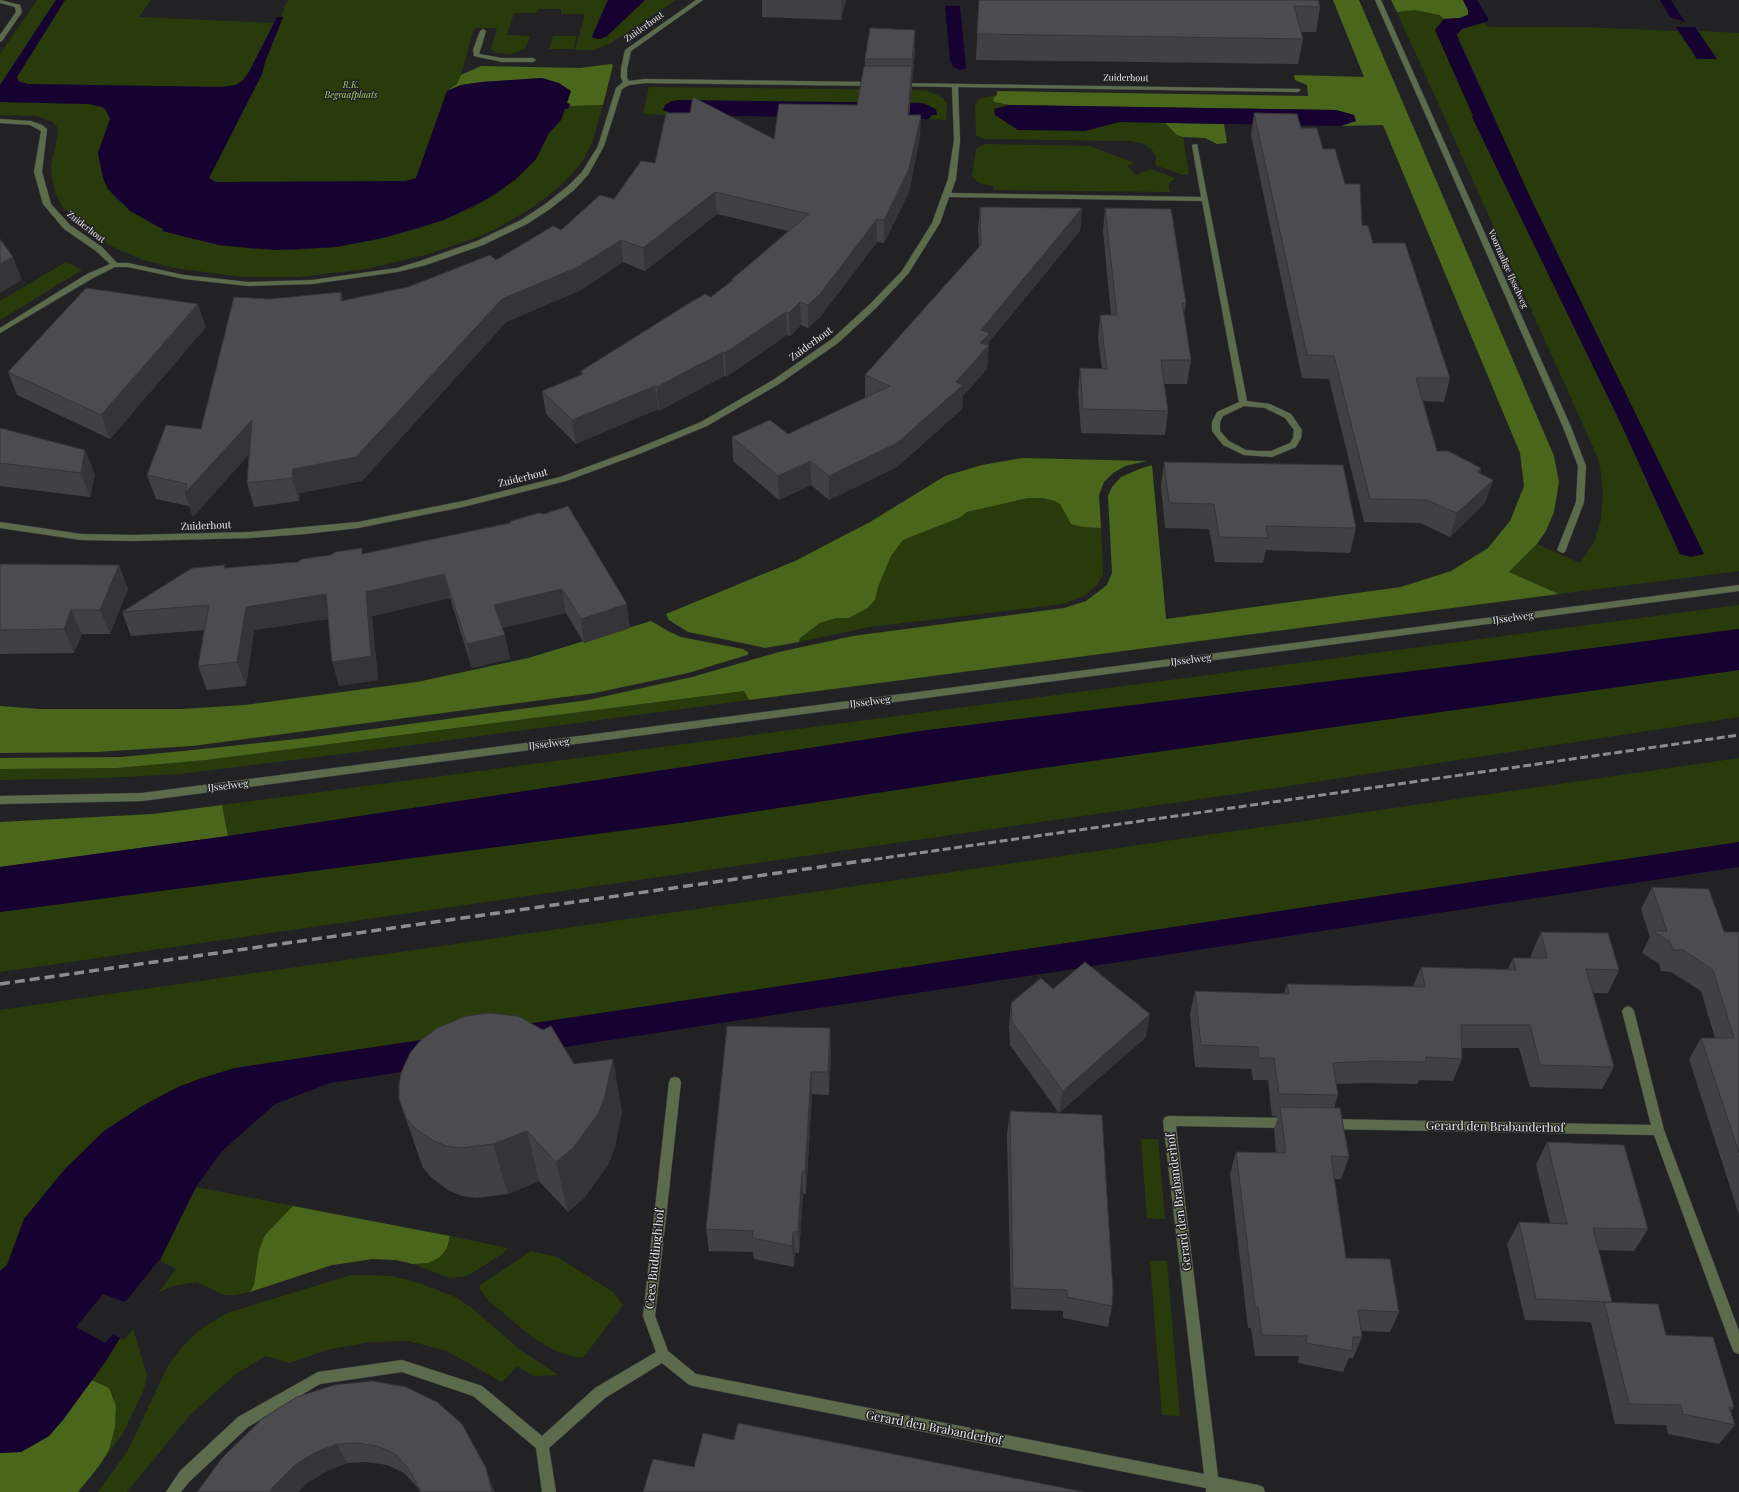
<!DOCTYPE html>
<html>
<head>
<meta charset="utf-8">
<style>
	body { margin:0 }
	canvas { display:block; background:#222225 }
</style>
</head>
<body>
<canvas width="1739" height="1492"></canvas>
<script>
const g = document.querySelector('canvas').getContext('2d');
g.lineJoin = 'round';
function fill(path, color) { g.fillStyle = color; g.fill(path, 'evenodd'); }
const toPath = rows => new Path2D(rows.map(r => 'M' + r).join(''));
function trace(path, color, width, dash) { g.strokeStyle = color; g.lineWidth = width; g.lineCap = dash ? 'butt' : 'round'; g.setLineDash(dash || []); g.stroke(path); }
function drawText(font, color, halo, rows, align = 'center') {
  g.font = font + ' "Playfair Display",serif'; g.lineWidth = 3; g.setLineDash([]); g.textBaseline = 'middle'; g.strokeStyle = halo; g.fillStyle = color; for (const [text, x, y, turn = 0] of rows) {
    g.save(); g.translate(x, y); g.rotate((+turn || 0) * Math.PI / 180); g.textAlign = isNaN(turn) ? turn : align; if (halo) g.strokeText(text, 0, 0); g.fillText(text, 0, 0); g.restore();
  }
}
fill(toPath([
	[37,0,56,0,0,85,0,54],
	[65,0,151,0,139,17,274,23,249,72,243,81,236,85,221,87,28,84,18,81,17,77],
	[288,0,608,0,593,38,598,39,607,36,645,0,676,0,611,43,593,50,575,50,585,14,561,14,561,9,539,9,536,13,514,13,507,35,530,36,525,48,512,54,496,53,491,49,497,28,474,28,461,75,457,84,447,91,416,178,406,181,216,182,209,178,262,74,265,62,283,17,281,15],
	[1415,10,1439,15,1444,19,1435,30,1474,117,1472,117,1622,426,1680,554,1691,557,1457,34,1462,29,1483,23,1490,27,1579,27,1678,31,1697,59,1716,58,1698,31,1739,33,1739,571,1559,594,1509,572,1537,544,1580,563,1594,542,1601,520,1603,495,1601,473,1598,458,1397,12],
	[553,36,576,36,574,49,549,49],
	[649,87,920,90,929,91,943,98,947,104,946,120,928,119,932,115,933,109,923,103,672,101,665,105,664,110,675,115,643,114],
	[997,95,994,102,1009,105,998,109,1085,131,1119,122,1165,123,1177,135,1183,137,1189,174,1183,175,1155,165,1156,156,1152,150,1143,144,1130,141,985,139,976,135,975,104,981,98],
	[0,102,89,104,102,107,106,110,110,119,98,153,103,178,108,189,118,200,152,224,181,236,219,245,254,249,297,250,336,247,383,238,421,228,472,208,501,191,536,159,549,133,561,120,565,109,568,109,570,106,603,105,592,143,584,159,572,174,560,186,536,205,498,228,475,238,425,255,366,269,298,277,243,277,175,268,143,260,111,246,77,223,62,206,55,191,52,178,51,165,58,135,57,127,53,122,37,116,0,115],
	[985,144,1089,146,1135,163,1127,166,1136,175,1151,169,1175,178,1169,183,1169,189,1171,192,994,190,994,186,979,183,972,176,976,149],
	[66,262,82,270,0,320,0,301],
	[1028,498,1043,498,1055,501,1060,504,1071,524,1082,527,1101,528,1103,574,1097,585,1084,596,1066,603,1056,605,869,627,799,642,800,638,820,623,836,618,849,618,875,600,878,587,891,556,903,540,959,518,967,512],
	[1739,605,1739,629,1463,665,928,730,228,836,222,805],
	[1739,670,1739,717,1242,793,0,972,0,912,680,823,1014,772],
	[744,691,749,700,382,749,179,774,106,778,0,780,0,769,117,768,206,760],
	[1739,758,1739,842,235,1068,178,1087,144,1105,104,1131,65,1169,24,1219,7,1265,0,1271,0,1010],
	[1141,1139,1158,1139,1165,1219,1147,1218],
	[196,1187,293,1206,265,1235,259,1250,254,1285,250,1292,234,1295,224,1295,197,1282,172,1286,158,1293,176,1269,159,1260],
	[450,1236,508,1248,502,1254,467,1276,450,1278,413,1264,428,1263,447,1248],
	[531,1251,557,1257,613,1292,623,1305,583,1358,570,1356,552,1349,532,1337,487,1299,480,1289,480,1285],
	[1150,1261,1167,1261,1180,1416,1162,1415],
	[351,1275,392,1276,422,1284,455,1297,472,1308,519,1349,558,1375,534,1376,517,1366,502,1382,447,1351,409,1341,371,1342,330,1349,289,1363,266,1356,236,1374,190,1415,127,1492,98,1492,127,1452,169,1364,183,1346,201,1329,227,1313],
	[133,1329,147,1375,144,1389,124,1432,99,1466,109,1450,115,1428,116,1406,109,1388,92,1380,120,1338,124,1340]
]), '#293b0a');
fill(toPath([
	[1333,0,1359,0,1554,456,1559,482,1554,512,1546,531,1537,544,1509,572,1559,594,749,700,744,691,206,760,117,768,0,769,0,758,121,757,183,751,306,738,588,700,692,677,779,652,853,636,1064,608,1086,601,1107,585,1112,573,1108,496,1112,487,1121,477,1142,468,1152,465,1166,619,1401,587,1451,571,1488,548,1510,521,1524,486,1520,453,1383,125,1341,126,1355,121,1354,115,1336,110,1009,105,994,102,993,98,997,95,997,91,1308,96,1307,85,1295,80,1294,75,1364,77],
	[1391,0,1463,0,1469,13,1468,15,1460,18,1444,19,1439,15,1415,10,1397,12],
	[611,64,613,65,603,105,570,106,570,104,566,103,542,78,482,82,461,85,447,91,457,84,461,75,481,66,580,68],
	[1165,123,1224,124,1227,143,1217,144,1205,138,1183,137,1177,135],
	[1022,458,1147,461,1125,466,1113,473,1104,482,1099,495,1101,528,1082,527,1071,524,1060,504,1055,501,1043,498,1028,498,967,512,959,518,903,540,891,556,878,587,875,600,866,609,849,618,836,618,820,623,800,638,799,642,765,648,752,645,688,632,669,620,666,614,795,561,870,522,945,476,982,465],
	[651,621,668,631,681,637,743,649,749,653,747,655,688,673,595,693,192,746,97,752,0,753,0,706,40,709,182,709,245,705,417,682,528,658],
	[222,805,228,836,0,867,0,822,153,814],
	[293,1206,450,1236,447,1248,440,1257,428,1263,413,1264,396,1260,372,1259,347,1263,332,1265,250,1292,254,1285,259,1250,265,1235],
	[92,1380,109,1388,116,1406,115,1428,109,1450,99,1466,78,1492,0,1492,0,1453,21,1452,49,1436]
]), '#49661b');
fill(toPath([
	[56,0,65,0,17,77,18,81,28,84,221,87,236,85,243,80,249,72,277,17,283,17,265,62,262,74,209,178,216,182,406,181,416,178,447,91,461,85,482,82,542,78,559,83,571,91,567,103,570,104,568,109,565,109,561,120,549,133,536,159,515,180,487,199,444,220,383,238,336,247,276,250,219,245,162,231,163,229,130,211,108,189,103,178,98,153,110,119,106,110,102,107,89,104,0,102,0,85],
	[608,0,645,0,607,36,600,39,593,38,592,36],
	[1463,0,1477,0,1488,18,1488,21,1462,29,1457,34,1457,37,1532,201,1704,554,1691,557,1680,554,1622,426,1472,117,1473,116,1435,30,1444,19,1460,18,1468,15,1468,9],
	[1660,0,1671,0,1685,22,1670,17],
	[945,6,960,6,966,68,965,69,960,70,953,67,950,60],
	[1676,27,1695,27,1717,59,1697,59],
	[679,100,923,103,936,109,937,115,932,115,928,119,675,115,663,110,665,105,672,101],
	[1009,105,1336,110,1354,115,1356,121,1341,126,1119,122,1085,131,1018,130,995,115,994,109],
	[1739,629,1739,670,1014,772,680,823,0,912,0,867,228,836,928,730,1463,665],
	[1739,842,1739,867,330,1083,275,1104,221,1152,196,1187,128,1325,106,1361,63,1420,49,1436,21,1452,0,1453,0,1271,7,1265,24,1219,65,1169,104,1131,144,1105,178,1087,202,1078,235,1068]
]), '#160230');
fill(toPath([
	[159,1260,162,1262,122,1339,113,1334,105,1343,76,1327,103,1294,125,1302]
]), '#222225');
const service = toPath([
	[483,29,486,31,479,54,502,58,533,58,536,60,533,62,502,62,474,56,473,50,480,31,483,29]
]);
const minor = toPath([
	[0,0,20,5,22,12,2,41,0,42,0,35,16,12,15,7,0,3,0,0],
	[696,0,703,0,631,51,627,69,627,78,629,81,645,79,874,82,877,84,874,86,645,83,629,85,622,89,604,146,588,175,574,190,550,209,527,224,483,245,426,265,397,272,312,284,248,286,184,279,128,267,115,267,93,278,0,333,0,328,87,274,110,264,96,251,64,229,43,204,34,172,41,131,30,125,0,123,0,119,31,121,42,125,47,129,42,172,51,204,70,225,102,247,117,263,128,263,184,275,248,282,312,280,397,268,420,261,477,241,521,220,544,205,568,186,582,172,598,146,616,88,623,82,621,78,621,69,625,50,696,0],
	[1375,0,1381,0,1571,427,1586,466,1584,502,1565,552,1562,553,1557,550,1576,502,1578,466,1563,427,1375,0],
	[896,83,1300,89,1300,91,1298,92,958,87,960,140,956,179,951,193,1201,197,1192,145,1197,144,1247,401,1270,404,1291,414,1302,430,1301,438,1296,447,1272,457,1244,455,1223,445,1212,431,1212,422,1217,412,1239,402,1202,201,949,197,940,223,908,274,876,308,838,343,779,384,707,426,639,454,566,481,463,507,358,528,305,534,250,538,133,541,81,540,0,528,0,522,81,534,133,535,250,532,358,522,463,501,560,477,633,450,701,422,773,380,832,339,870,304,902,271,932,223,948,179,954,140,952,87,898,86,895,84,896,83],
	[1244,406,1265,408,1285,418,1294,430,1293,438,1290,443,1271,451,1258,451,1246,450,1229,441,1220,431,1220,422,1223,416,1244,406],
	[1628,1006,1632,1008,1634,1011,1664,1130,1739,1331,1739,1354,1734,1352,1732,1348,1654,1135,1329,1129,1325,1128,1323,1124,1325,1120,1329,1119,1651,1125,1622,1011,1624,1008,1628,1006],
	[675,1077,679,1078,681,1082,655,1316,668,1351,696,1374,1204,1474,1163,1121,1165,1117,1169,1116,1289,1118,1293,1119,1295,1123,1293,1127,1289,1128,1176,1126,1218,1477,1258,1485,1263,1487,1265,1492,1206,1492,1206,1488,693,1386,688,1384,662,1363,605,1398,549,1448,556,1492,542,1492,536,1448,473,1396,402,1372,320,1384,248,1427,190,1481,181,1492,166,1492,180,1471,238,1417,318,1372,402,1360,482,1386,542,1436,595,1388,656,1352,643,1316,669,1082,671,1078,675,1077]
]);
const tertiary = toPath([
	[1739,585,1739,591,142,801,0,804,0,796,142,793,1739,585]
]);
trace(service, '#3e3e41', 1);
trace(minor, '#3e3e41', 1);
trace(tertiary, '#3e3e41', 1);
fill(service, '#5d6b4d');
fill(minor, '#5d6b4d');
fill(tertiary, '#5d6b4d');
trace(toPath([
	[863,861,1739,735]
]), '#8d8d8f', 3, [8, 3.5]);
trace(toPath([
	[0,984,869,860]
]), '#8d8d8f', 3.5, [10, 5]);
fill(toPath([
	[762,0,846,0,841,20,762,17],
	[979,0,1320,7,1316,32,1301,32,1303,39,1298,64,976,60],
	[915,30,915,51,909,115,920,137,909,192,884,243,877,242,820,317,808,328,801,325,790,336,787,335,726,377,724,376,659,411,658,409,576,444,546,414,542,391,581,375,581,371,711,297,732,282,731,280,788,231,717,214,645,271,623,262,581,290,506,322,362,481,300,493,299,501,254,507,247,483,249,454,193,517,189,506,156,499,147,475,201,429,344,301,408,287,496,260,561,230,614,199,655,163,774,139,857,105,865,66,865,59],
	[1254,113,1301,128,1323,149,1345,184,1362,225,1373,243,1450,378,1444,402,1423,401,1437,451,1481,468,1480,474,1493,480,1485,503,1450,537,1420,523,1364,522,1329,379,1302,378,1251,135],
	[980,207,1082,208,1080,231,989,342,987,369,963,396,962,409,897,467,829,500,811,485,779,500,733,461,732,437,788,434,865,398,865,375,979,247,978,230],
	[1105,208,1186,303,1184,315,1191,360,1187,384,1164,384,1168,411,1165,435,1081,433,1078,392,1080,368,1102,369,1098,338,1100,315,1111,315,1103,231],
	[206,327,110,439,17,395,8,372],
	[0,428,95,474,90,497,0,486],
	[1164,462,1356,528,1350,553,1266,550,1263,563,1215,562,1209,529,1165,528,1161,486],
	[510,523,630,628,584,643,566,613,502,628,510,659,472,668,450,598,372,616,378,680,339,686,328,619,254,630,246,686,207,690,198,666,204,630,131,636,122,612,225,568,298,562,363,554],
	[0,564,128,589,110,634,82,634,74,653,0,654],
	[1652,887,1724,932,1739,932,1739,1215,1689,1059,1701,1038,1715,1038,1701,991,1671,972,1661,971,1659,964,1642,953,1650,937,1641,909],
	[1541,932,1619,970,1608,993,1593,993,1614,1067,1602,1089,1530,1087,1519,1048,1462,1048,1462,1059,1453,1081,1419,1080,1417,1084,1367,1083,1336,1084,1338,1095,1334,1108,1349,1157,1341,1179,1334,1179,1346,1258,1399,1312,1390,1332,1361,1331,1362,1337,1353,1358,1349,1358,1343,1372,1298,1363,1299,1356,1255,1356,1251,1328,1248,1328,1230,1174,1236,1152,1276,1153,1274,1129,1278,1117,1272,1116,1268,1080,1253,1080,1251,1069,1195,1067,1190,1014,1195,991,1284,994,1287,984,1413,986,1421,967,1508,969,1513,958,1531,958,1531,955],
	[1053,989,1146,1037,1059,1113,1010,1045,1009,1026,1011,1003],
	[830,1028,831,1051,829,1095,812,1094,806,1194,803,1194,799,1253,795,1253,794,1267,754,1259,753,1252,709,1251,706,1229],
	[574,1064,622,1111,615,1147,608,1165,584,1198,568,1212,539,1181,508,1194,477,1198,462,1196,448,1190,432,1178,423,1168,399,1099],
	[1010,1111,1112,1306,1108,1327,1063,1318,1063,1311,1011,1309,1007,1134],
	[1547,1142,1648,1229,1634,1251,1598,1250,1612,1302,1666,1335,1734,1407,1731,1411,1735,1425,1719,1444,1668,1434,1666,1425,1615,1424,1591,1322,1525,1320,1507,1244,1519,1222,1550,1223,1536,1165],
	[297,1397,493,1488,494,1492,420,1492,417,1487,404,1473,387,1465,367,1462,347,1463,327,1471,307,1483,298,1492,197,1492]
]), '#414044');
fill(toPath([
	[841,0,846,0,841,20],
	[915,30,915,51,912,82,912,59],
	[912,66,912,88,907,137,908,115],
	[921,115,920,137,909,192,884,243,884,220],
	[715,192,717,214,645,271,643,248],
	[1082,208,1080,231,989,342,987,369,963,396,962,409,897,467,829,500,829,476,956,382,981,330],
	[877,219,877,242,820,317,808,328,808,305],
	[621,240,623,262,581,290,506,322,362,481,300,493,299,501,292,478,293,469,502,299],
	[13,257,22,280,0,293,0,264],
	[341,292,347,315,341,301],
	[800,302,801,325,790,336,789,313],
	[198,304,206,327,110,439,101,415],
	[786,312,787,335,726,377,725,353],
	[723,352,724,376,659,411,657,387],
	[655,386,658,409,576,444,572,420],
	[252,420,259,443,193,517,185,493],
	[85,450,95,474,90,497,81,473],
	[810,461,811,485,779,500,778,476],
	[1481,468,1474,491,1477,472],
	[1493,480,1485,503,1450,537,1457,513],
	[119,565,128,589,110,634,100,610],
	[444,574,450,598,372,616,378,680,339,686,332,662,366,592],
	[562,589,566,613,498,629,494,605],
	[326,594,333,618,254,630,246,686,237,662,246,607],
	[627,604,630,628,584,643,581,619],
	[71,610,82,634,74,653,64,629],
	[505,635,510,659,472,668,467,644],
	[1150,1014,1146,1037,1059,1113,1063,1091],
	[830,1028,831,1051,829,1095,828,1072],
	[613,1059,622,1111,615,1147,608,1165,584,1198,568,1212,556,1162],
	[811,1072,812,1094,806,1194,805,1172],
	[527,1131,539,1181,508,1194,493,1144],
	[802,1172,803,1194,799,1253,798,1232],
	[793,1232,795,1253,794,1267,792,1246],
	[337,1444,347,1463,327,1471,307,1483,298,1492,270,1492,273,1487,296,1464,316,1452],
	[486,1468,493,1488,494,1492,492,1492]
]), '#353437');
const building = toPath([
	[979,0,1318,0,1320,7,1294,6,1303,39,977,34,979,0],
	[870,28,915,30,912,59,865,59,870,28],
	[864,66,912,66,908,115,921,115,909,169,884,220,877,219,820,294,808,305,800,302,789,313,786,312,725,353,723,352,657,387,655,386,572,420,542,391,583,374,581,371,691,302,705,294,711,297,733,280,731,280,809,214,715,192,643,248,621,240,578,267,502,299,356,457,293,469,292,478,247,483,252,420,185,493,187,484,147,475,166,425,201,429,234,297,270,299,341,292,341,301,408,287,490,255,496,260,553,226,561,230,600,195,614,199,641,161,655,163,666,113,690,113,693,97,774,139,779,104,857,105,864,66],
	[1254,113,1297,114,1301,128,1317,128,1323,149,1335,149,1345,184,1360,184,1362,225,1368,226,1373,243,1405,243,1450,378,1416,378,1437,451,1448,451,1481,468,1477,472,1493,480,1457,513,1426,500,1370,499,1334,356,1307,355,1254,113],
	[980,207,1082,208,981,330,990,333,980,343,989,345,956,382,963,385,897,443,829,476,810,461,778,476,732,437,770,420,788,434,890,386,865,375,981,245,980,207],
	[1105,208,1171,209,1186,303,1182,303,1191,360,1161,360,1168,411,1083,409,1080,368,1107,369,1100,315,1117,315,1105,208],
	[0,239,13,257,0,264,0,239],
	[86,288,198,304,101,415,8,372,86,288],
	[0,428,85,450,81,473,0,463,0,428],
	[1164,462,1343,465,1356,528,1266,526,1268,538,1219,537,1214,504,1169,503,1164,462],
	[568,506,627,604,581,619,562,589,494,605,505,635,467,644,444,574,366,592,371,656,332,662,326,594,246,607,237,662,198,666,209,605,122,612,192,568,225,565,224,568,298,562,302,559,331,555,335,552,362,548,362,554,510,523,511,521,538,513,544,514,568,506],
	[0,564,119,565,100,610,71,610,64,629,0,630,0,564],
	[1652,887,1709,889,1724,932,1739,932,1739,1153,1701,1038,1734,1038,1713,970,1683,950,1673,950,1670,942,1653,931,1667,931,1652,887],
	[1541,932,1608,933,1619,970,1586,969,1614,1067,1540,1065,1530,1025,1461,1025,1462,1059,1426,1057,1426,1062,1375,1061,1333,1063,1338,1095,1279,1094,1274,1058,1259,1058,1258,1047,1201,1045,1195,991,1289,994,1287,984,1425,987,1421,967,1516,970,1513,958,1547,958,1541,932],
	[1085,962,1150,1014,1063,1091,1012,1022,1011,1003,1041,978,1053,989,1085,962],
	[489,1013,518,1016,543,1030,551,1026,574,1064,613,1059,605,1096,598,1114,573,1148,556,1162,527,1131,493,1144,461,1148,446,1146,432,1140,415,1128,406,1118,399,1099,399,1086,401,1073,410,1053,419,1042,437,1028,466,1016,489,1013],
	[727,1026,830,1028,828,1072,811,1072,805,1172,802,1172,798,1232,793,1232,792,1246,752,1238,753,1231,706,1229,727,1026],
	[1280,1107,1340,1108,1349,1157,1331,1156,1346,1258,1390,1259,1399,1312,1358,1310,1362,1337,1353,1337,1352,1351,1306,1343,1307,1336,1262,1335,1258,1307,1255,1307,1236,1152,1286,1153,1280,1107],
	[1010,1111,1102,1115,1113,1291,1112,1306,1067,1297,1067,1290,1013,1288,1010,1111],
	[1547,1142,1624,1145,1648,1229,1593,1228,1612,1302,1536,1299,1519,1222,1567,1224,1547,1142],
	[1604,1302,1658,1304,1666,1335,1713,1337,1734,1407,1729,1407,1735,1425,1683,1414,1681,1405,1629,1404,1604,1302],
	[372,1381,406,1387,437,1402,462,1424,486,1468,492,1492,421,1492,408,1468,395,1454,377,1446,358,1443,337,1444,316,1452,296,1464,273,1487,270,1492,197,1492,222,1458,263,1418,297,1397,334,1385,372,1381],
	[738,1423,1084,1492,643,1492,653,1459,694,1467,703,1433,734,1440,738,1423]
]);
fill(building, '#4c4b4f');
trace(building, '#353437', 1);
drawText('9px', '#ededef', '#222225', [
	["Zuiderhout",644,27,-35],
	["Zuiderhout",1126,78,1],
	["Zuiderhout",86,227,38],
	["Voormalige IJsselweg",1508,269,66]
]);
drawText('italic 9px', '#a6d06c', '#222225', [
	["R.K.",351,85],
	["Begraafplaats",351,95]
]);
drawText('10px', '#ededef', '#222225', [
	["Zuiderhout",811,344,-36],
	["Zuiderhout",523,478,-14],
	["Zuiderhout",206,526,-2],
	["IJsselweg",1513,618,-8],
	["IJsselweg",1191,660,-7],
	["IJsselweg",870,702,-7],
	["IJsselweg",549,744,-7],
	["IJsselweg",228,786,-7]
]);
drawText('12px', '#ededef', '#222225', [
	["Gerard den Brabanderhof",1495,1127,1],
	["Gerard den Brabanderhof",1179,1202,-97],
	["Cees Buddingh'hof",655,1259,-84],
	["Gerard den Brabanderhof",934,1428,11]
]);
</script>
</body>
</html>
